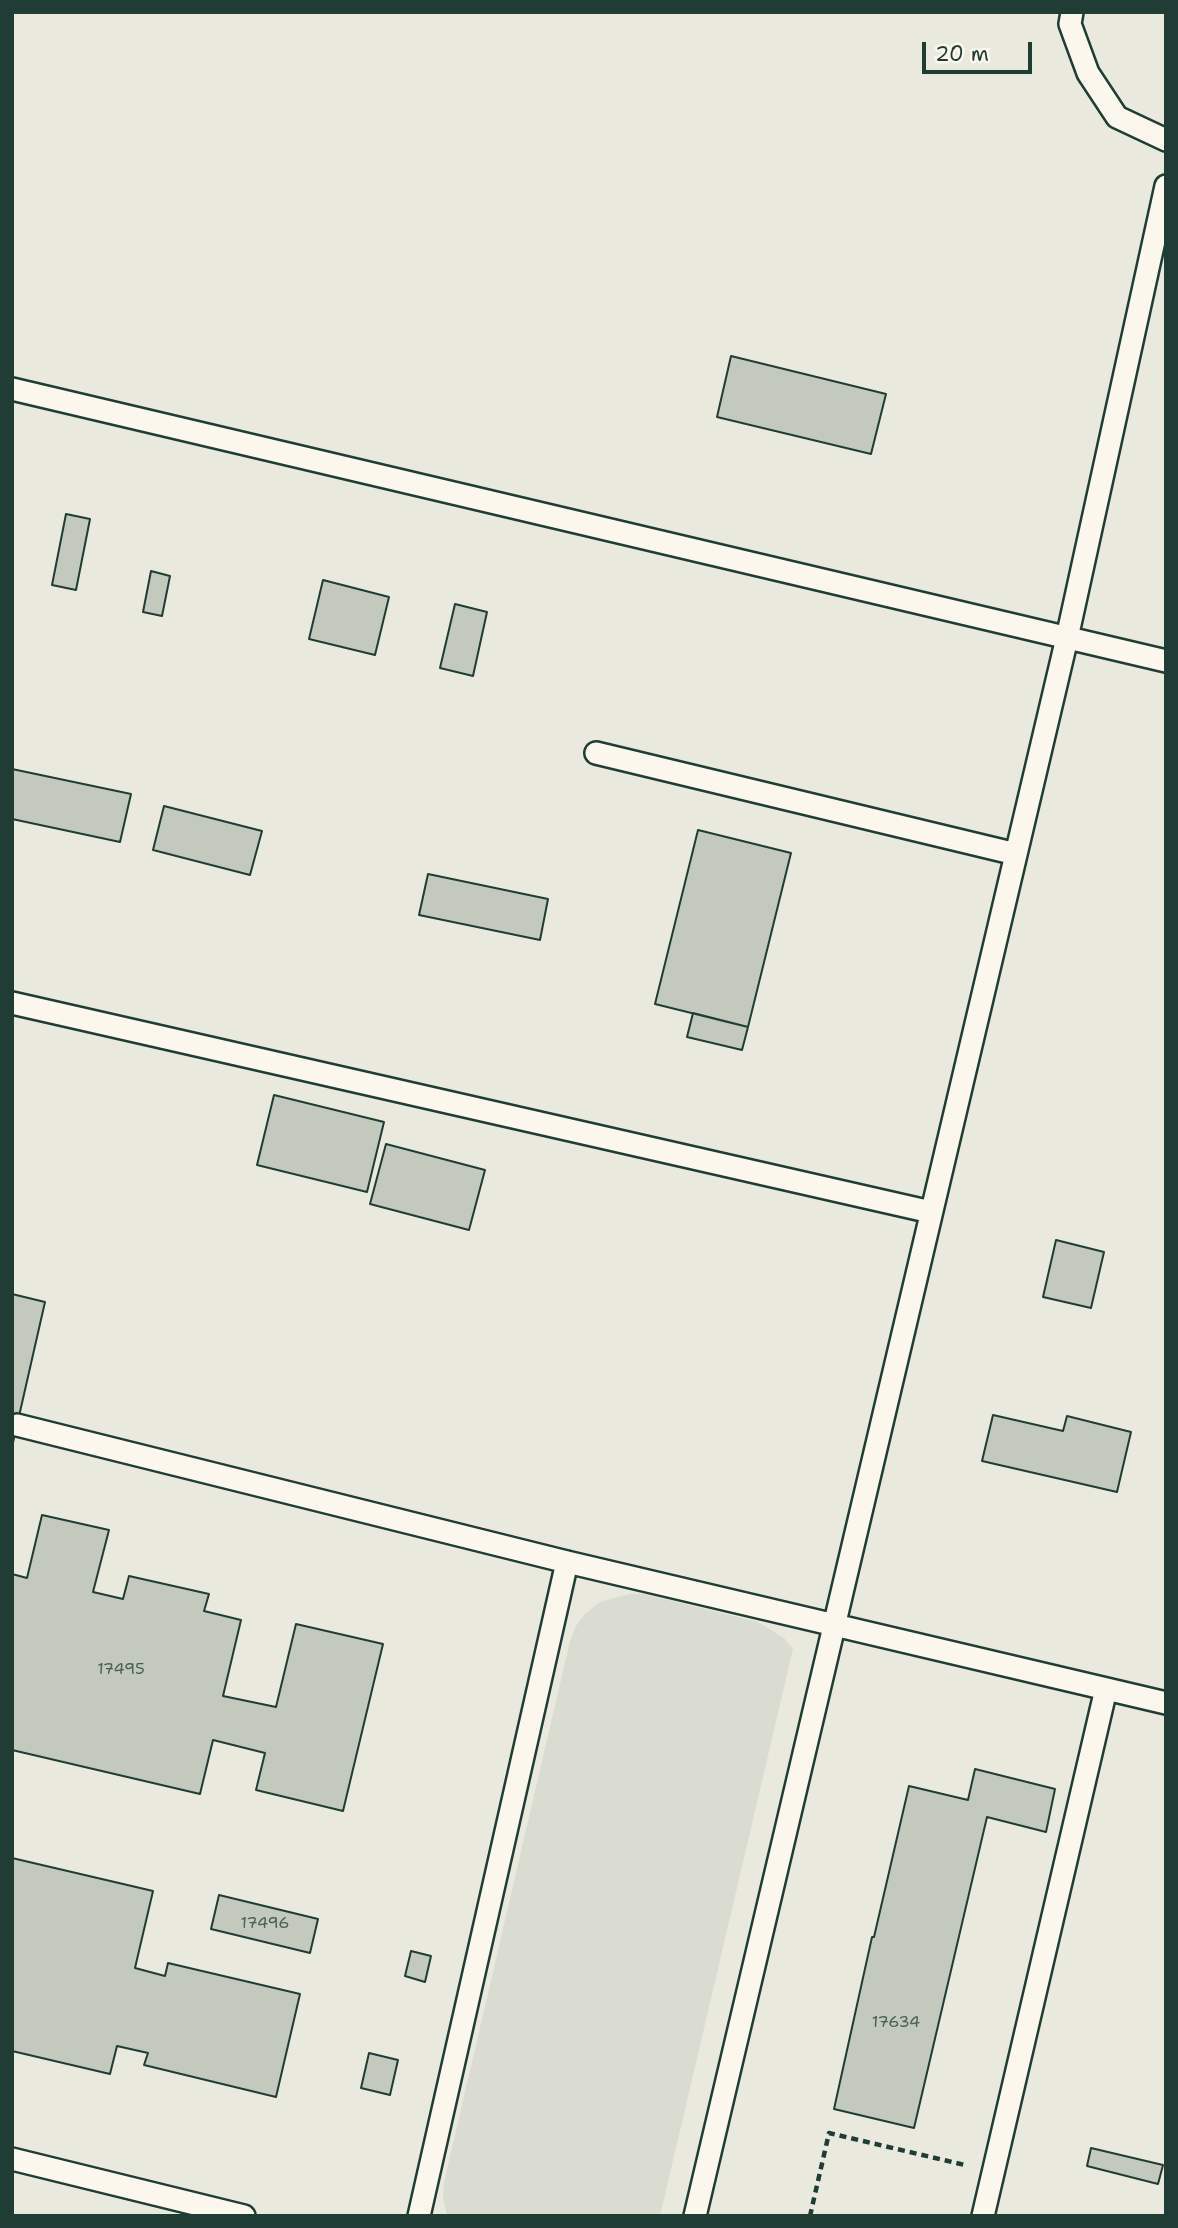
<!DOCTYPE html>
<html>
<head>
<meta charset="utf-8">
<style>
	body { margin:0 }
	#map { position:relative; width:1178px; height:2228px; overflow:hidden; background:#fbf7ec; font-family:"Shantell Sans",sans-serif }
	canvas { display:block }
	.frame { position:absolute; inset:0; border:14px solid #1f3d34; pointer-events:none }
	.scale { position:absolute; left:922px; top:42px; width:110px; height:32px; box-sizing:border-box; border:4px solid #1f3d34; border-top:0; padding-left:9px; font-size:21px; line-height:24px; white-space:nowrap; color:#1f3d34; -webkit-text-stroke:5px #fbf7ec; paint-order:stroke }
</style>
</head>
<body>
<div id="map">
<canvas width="1178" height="2228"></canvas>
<div class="frame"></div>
<div class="scale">20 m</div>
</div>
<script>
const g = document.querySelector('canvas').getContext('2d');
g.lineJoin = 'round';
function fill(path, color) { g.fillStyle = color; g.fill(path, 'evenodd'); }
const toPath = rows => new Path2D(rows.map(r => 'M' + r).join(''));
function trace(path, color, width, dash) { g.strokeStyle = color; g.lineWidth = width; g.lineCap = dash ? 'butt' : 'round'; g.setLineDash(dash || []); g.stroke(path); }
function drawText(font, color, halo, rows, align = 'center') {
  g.font = font + ' "Shantell Sans",sans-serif'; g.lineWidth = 5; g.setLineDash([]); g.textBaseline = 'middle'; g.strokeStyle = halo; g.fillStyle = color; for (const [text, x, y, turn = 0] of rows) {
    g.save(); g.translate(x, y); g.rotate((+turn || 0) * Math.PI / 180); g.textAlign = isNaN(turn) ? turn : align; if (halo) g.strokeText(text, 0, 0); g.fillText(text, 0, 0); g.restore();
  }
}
fill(toPath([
	[12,12,1166,12,1166,2216,12,2216]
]), '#eae9de');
fill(toPath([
	[629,1594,644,1594,758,1622,784,1638,793,1649,660,2216,447,2216,443,2197,444,2182,570,1641,576,1626,586,1613,600,1602]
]), '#dbdcd1');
const building = toPath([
	[731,356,886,394,871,454,717,417,731,356],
	[66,514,90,519,76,590,52,585,66,514],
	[151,571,170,576,162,616,143,612,151,571],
	[323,580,389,597,375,655,309,639,323,580],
	[455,604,487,612,473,676,440,668,455,604],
	[12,769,131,794,120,842,12,819,12,769],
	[164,806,262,831,250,875,153,850,164,806],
	[698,830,791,853,748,1027,655,1004,698,830],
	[428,874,548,899,540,940,419,915,428,874],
	[693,1013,748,1027,742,1050,687,1037,693,1013],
	[274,1095,384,1122,367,1192,257,1165,274,1095],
	[386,1144,485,1170,469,1230,370,1204,386,1144],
	[1056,1240,1104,1252,1091,1308,1043,1297,1056,1240],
	[12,1294,45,1302,12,1447,12,1294],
	[993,1415,1063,1431,1067,1416,1131,1432,1117,1492,982,1461,993,1415],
	[42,1515,109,1530,93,1592,123,1599,129,1576,209,1594,204,1611,241,1620,223,1696,276,1707,296,1624,383,1644,343,1811,256,1790,265,1753,213,1740,200,1794,12,1750,12,1574,27,1578,42,1515],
	[975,1769,1055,1789,1046,1832,987,1817,914,2128,834,2109,872,1937,874,1937,909,1786,968,1800,975,1769],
	[12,1858,153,1891,135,1968,165,1976,168,1963,300,1994,276,2097,144,2065,148,2053,117,2046,110,2074,12,2051,12,1858],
	[219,1895,318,1919,310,1953,211,1929,219,1895],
	[411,1951,431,1956,425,1982,405,1976,411,1951],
	[369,2053,398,2060,390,2095,361,2088,369,2053],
	[1091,2148,1163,2165,1158,2184,1087,2166,1091,2148]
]);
fill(building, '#c4c9be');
trace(building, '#1f3d34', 2);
const lane = toPath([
	[1072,12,1070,24,1088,73,1117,117,1166,140],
	[12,389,1166,661],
	[596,753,1016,854],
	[12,1003,931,1212],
	[17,1425,567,1562,1166,1703],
	[12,2159,244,2216],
	[419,2216,567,1562],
	[695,2216,1067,638,1166,186],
	[983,2216,1106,1689]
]);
trace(lane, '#1f3d34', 26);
trace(toPath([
	[810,2216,829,2133,965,2165]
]), '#1f3d34', 4.5, [7, 5]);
trace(lane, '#fbf7ec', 21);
drawText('16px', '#486056', null, [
	["17495",121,1670],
	["17496",265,1924],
	["17634",896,2023]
]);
</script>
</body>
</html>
